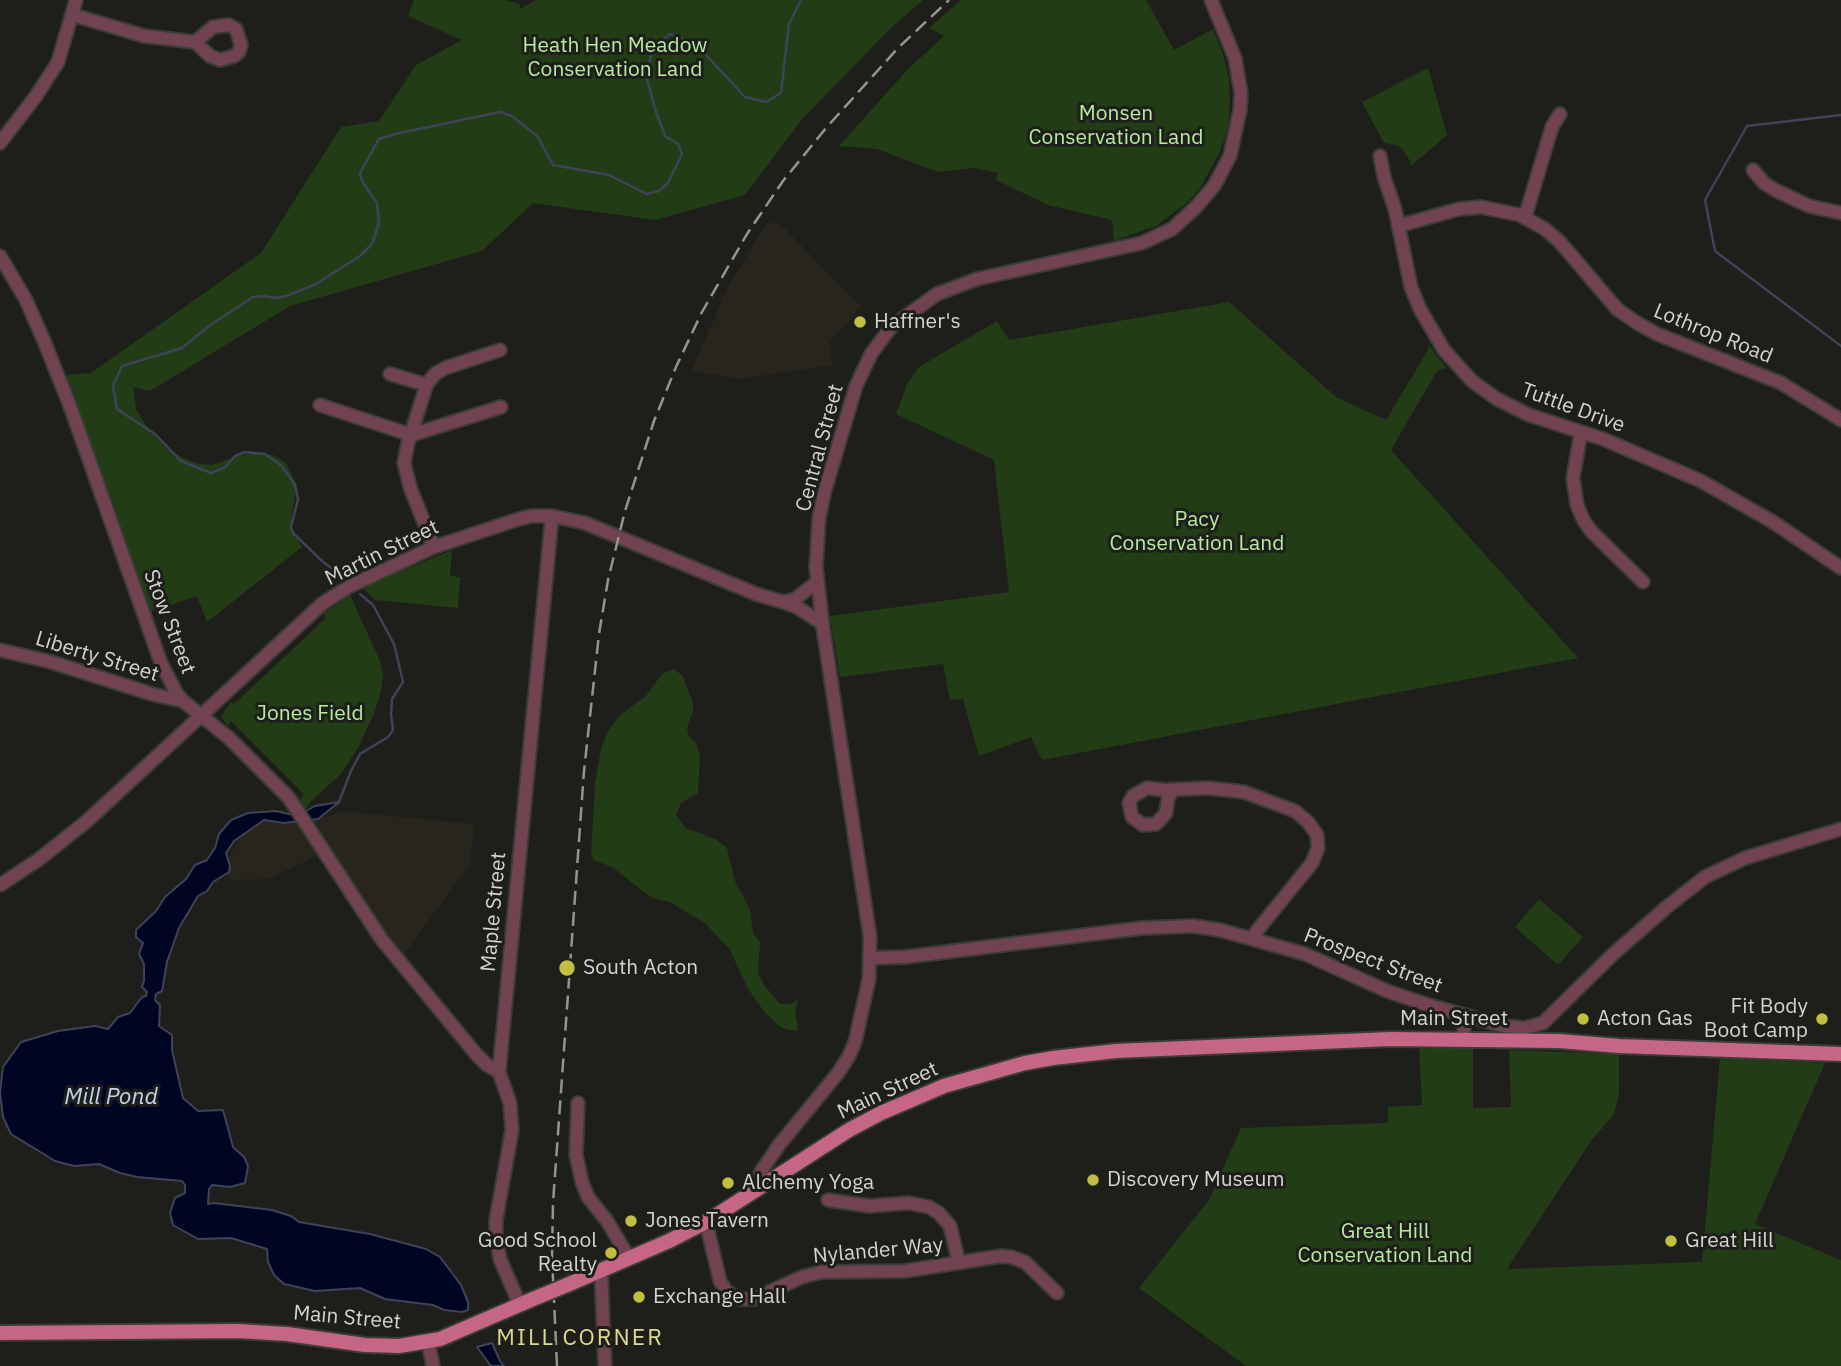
<!DOCTYPE html>
<html>
<head>
<meta charset="utf-8">
<style>
	body { margin:0 }
	canvas { display:block; background:#1e1e1a }
</style>
</head>
<body>
<canvas width="1841" height="1366"></canvas>
<script>
const g = document.querySelector('canvas').getContext('2d');
g.lineJoin = 'round';
function fill(path, color) { g.fillStyle = color; g.fill(path, 'evenodd'); }
const toPath = rows => new Path2D(rows.map(r => 'M' + r).join(''));
function trace(path, color, width, dash) { g.strokeStyle = color; g.lineWidth = width; g.lineCap = dash ? 'butt' : 'round'; g.setLineDash(dash || []); g.stroke(path); }
function drawText(font, color, halo, rows, align = 'center') {
  g.font = font + ' "IBM Plex Sans",sans-serif'; g.lineWidth = 6; g.setLineDash([]); g.textBaseline = 'middle'; g.strokeStyle = halo; g.fillStyle = color; for (const [text, x, y, turn = 0] of rows) {
    g.save(); g.translate(x, y); g.rotate((+turn || 0) * Math.PI / 180); g.textAlign = isNaN(turn) ? turn : align; if (halo) g.strokeText(text, 0, 0); g.fillText(text, 0, 0); g.restore();
  }
}
fill(toPath([
	[778,222,861,306,830,342,832,365,740,379,691,371,726,291,766,224],
	[340,811,474,824,470,864,403,956,349,882,309,818,331,816],
	[270,821,298,821,319,855,268,879,232,880,220,871,247,828]
]), '#27251c');
fill(toPath([
	[414,0,504,0,520,4,520,9,536,0,923,0,895,24,803,118,745,195,655,220,533,203,482,251,290,306,150,391,133,387,136,409,147,427,166,447,183,458,199,464,212,465,242,455,257,452,273,455,286,463,297,485,291,519,292,529,302,547,207,622,197,596,149,612,64,375,91,373,261,253,341,127,379,121,416,65,462,40,408,16],
	[961,0,1146,0,1174,50,1213,29,1223,54,1229,79,1230,104,1228,129,1220,152,1200,188,1188,202,1156,226,1114,241,1112,220,1048,205,996,180,998,173,974,168,938,172,877,149,839,146,908,69,944,36,929,28],
	[1428,68,1447,135,1411,166,1409,159,1402,149,1396,145,1384,143,1362,102],
	[1229,302,1336,397,1386,420,1428,350,1428,344,1447,369,1444,368,1437,371,1391,450,1578,658,1042,760,1031,737,979,756,963,699,950,700,943,664,840,677,830,616,1009,592,994,460,896,414,907,384,919,367,997,321,1009,340],
	[452,550,450,576,460,577,458,608,375,600,362,587],
	[350,595,380,661,383,675,381,691,374,714,358,748,341,774,311,801,305,811,298,801,304,795,292,782,231,721,227,726,221,716,231,702,234,704,326,618,324,613],
	[673,669,682,675,693,703,693,711,687,728,689,736,697,745,700,757,698,793,681,803,676,815,686,828,717,840,727,848,735,881,750,910,753,933,760,942,758,973,764,985,780,1004,790,1004,798,1000,795,1013,798,1029,795,1031,782,1028,766,1014,748,989,730,950,706,924,670,902,652,898,612,867,594,860,591,854,595,783,601,749,608,731,620,715,646,696,662,674],
	[1539,899,1583,937,1558,965,1515,927],
	[1419,1048,1473,1048,1473,1108,1511,1107,1509,1050,1619,1054,1619,1094,1614,1114,1591,1141,1507,1269,1702,1262,1720,1058,1825,1063,1755,1224,1841,1260,1841,1366,1246,1366,1139,1288,1209,1200,1241,1128,1388,1123,1388,1107,1422,1105]
]), '#223c16');
const water = toPath([
	[339,802,318,819,284,823,264,820,234,841,226,853,230,866,229,872,213,882,207,891,198,896,179,928,167,962,162,991,156,994,155,1000,160,1005,159,1026,172,1035,172,1050,183,1098,198,1111,223,1110,233,1147,244,1157,248,1166,245,1183,230,1187,212,1185,209,1189,208,1204,214,1203,272,1210,291,1216,299,1222,370,1234,426,1249,440,1257,461,1285,468,1302,468,1310,462,1312,444,1310,433,1305,385,1299,360,1288,315,1291,284,1284,274,1275,268,1262,267,1249,231,1238,198,1239,173,1225,170,1213,175,1198,185,1193,185,1185,182,1181,137,1177,120,1173,99,1164,74,1166,55,1161,11,1134,3,1117,0,1093,3,1067,21,1042,58,1031,95,1026,108,1029,118,1017,130,1013,142,997,146,996,147,992,142,987,144,981,144,964,139,954,143,943,136,937,136,930,156,911,165,897,186,879,195,865,207,860,215,848,219,834,231,820,248,813,276,811,297,816,315,806,339,802],
	[492,1343,500,1361,504,1366,491,1366,477,1347,492,1343]
]);
fill(water, '#000523');
trace(water, '#3f4357', 2);
trace(toPath([
	[1841,115,1747,126,1705,200,1715,251,1841,346],
	[344,578,322,561,293,533,291,527,298,499,295,485,282,466,265,454,245,452,235,456,224,468,211,473,181,461,155,434,117,409,113,386,122,366,182,348,209,326,253,297,263,296,276,298,289,295,316,284,360,256,372,244,379,223,377,203,362,181,360,173,379,139,395,134,500,112,512,116,538,137,553,165,609,175,647,194,659,191,668,183,682,154,678,144,665,136,656,112,647,79,652,48,670,34,695,43,745,97,766,102,781,93,789,24,801,0],
	[339,802,351,771,360,754,388,737,393,730,391,714,392,699,403,682,394,644,373,605,360,594]
]), '#3f4357', 2.5);
const minor = toPath([
	[73,15,144,36,195,42,213,27,229,25,236,29,241,45,239,52,234,56,220,60,210,56,195,42],
	[0,143,36,96,58,62,76,0],
	[1380,156,1384,177,1395,209,1411,287,1420,309,1444,350,1472,381,1497,399,1529,415,1603,439,1701,481,1773,522,1841,568],
	[1753,170,1764,183,1775,190,1809,206,1841,213],
	[1525,217,1552,127,1560,114],
	[1398,226,1459,209,1481,207,1520,215,1545,229,1560,242,1617,309,1637,323,1657,334,1781,383,1841,420],
	[0,256,26,300,44,341,70,406,161,663,177,694,183,701,229,738,289,798,382,940,476,1054,487,1065,499,1072],
	[390,374,427,385],
	[320,405,411,435],
	[1581,432,1573,478,1577,505,1584,521,1591,531,1643,582],
	[411,435,501,407],
	[434,547,411,490,404,463,408,443,423,396,427,384,435,374,445,368,500,350],
	[783,602,797,607,823,624],
	[0,650,51,662,155,695,183,701],
	[1173,790,1168,798,1166,813,1156,824,1143,825,1132,817,1129,803,1133,796,1147,788,1165,790,1208,788,1244,792,1295,811,1308,822,1317,835,1318,848,1312,863,1256,932,1254,939],
	[0,885,38,860,87,821,323,603,350,586,434,547,516,520,531,516,552,516,585,523,756,594,783,602,795,599,817,582],
	[871,958,905,957,1142,928,1193,926,1220,930,1305,954,1387,991,1425,1004,1503,1026,1525,1028,1543,1023,1611,956,1668,906,1705,877,1745,858,1841,829],
	[1463,1039,1465,1015],
	[578,1103,576,1155,582,1182,588,1197,607,1221,629,1258],
	[752,1192,762,1170,779,1145,838,1073,849,1056,855,1042,869,979,870,937,823,628,816,567,819,518,825,490,856,386,871,354,891,327,937,294,977,279,1142,243,1172,229,1196,207,1214,186,1230,156,1240,110,1241,93,1235,58,1211,0],
	[828,1200,869,1206,909,1203,929,1207,939,1213,950,1226,959,1263],
	[706,1222,720,1281,727,1292,740,1299,754,1299,802,1277,821,1272,905,1271,1001,1256,1011,1257,1025,1262,1057,1293],
	[601,1270,605,1366],
	[520,1305,500,1259,496,1235,496,1220,512,1130,510,1103,499,1072,500,1062,552,516],
	[428,1342,433,1366]
]);
const major = toPath([
	[567,1285,669,1241,706,1222,849,1130,881,1113,944,1086,1025,1063,1053,1058,1116,1051,1390,1039,1559,1041,1619,1046,1841,1054],
	[0,1333,238,1331,287,1334,365,1345,399,1346,440,1339,533,1299]
]);
trace(minor, '#3b3b37', 16);
trace(major, '#3b3b37', 18);
trace(minor, '#714351', 12);
trace(major, '#c56685', 14);
trace(toPath([
	[557,1366,552,1257,553,1203,584,771,599,634,608,580,625,511,654,421,676,367,702,312,747,234,783,181,826,128,898,48,949,0]
]), '#949490', 2.5, [14, 7]);
const majorBridge = toPath([
	[533,1299,567,1285]
]);
trace(majorBridge, '#3b3b37', 18, []);
trace(majorBridge, '#c56685', 14);
for (const [x, y, r, color] of [
	[860,322,7,"#c1be40"],
	[567,968,9,"#c1be40"],
	[1583,1019,7,"#c1be40"],
	[1822,1019,7,"#c1be40"],
	[1093,1180,7,"#c1be40"],
	[728,1183,7,"#c1be40"],
	[631,1221,7,"#c1be40"],
	[1671,1241,7,"#c1be40"],
	[611,1253,7,"#c1be40"],
	[639,1297,7,"#c1be40"]
]) { const dot = new Path2D(); dot.arc(x, y, r, 0, 2 * Math.PI); g.fillStyle = color; g.fill(dot); trace(dot, '#1e1e1a', 2.5); }
drawText('21px', '#b6ec9e', '#1e1e1a', [
	["Heath Hen Meadow",615,46],
	["Conservation Land",615,70],
	["Monsen",1116,114],
	["Conservation Land",1116,138],
	["Pacy",1197,520],
	["Conservation Land",1197,544],
	["Jones Field",310,714],
	["Great Hill",1385,1232],
	["Conservation Land",1385,1256]
]);
drawText('21px', '#d3d3d0', '#1e1e1a', [
	["Haffner's",874,322],
	["South Acton",583,968],
	["Fit Body",1808,1007,"right"],
	["Boot Camp",1808,1031,"right"],
	["Acton Gas",1597,1019],
	["Discovery Museum",1107,1180],
	["Alchemy Yoga",742,1183],
	["Jones Tavern",645,1221],
	["Good School",597,1241,"right"],
	["Realty",597,1265,"right"],
	["Great Hill",1685,1241],
	["Exchange Hall",653,1297]
], 'left');
drawText('21px', '#d3d3d0', '#1e1e1a', [
	["Lothrop Road",1713,334,22],
	["Tuttle Drive",1573,408,20],
	["Central Street",820,448,-75],
	["Martin Street",382,553,-26],
	["Stow Street",169,622,69],
	["Liberty Street",97,657,17],
	["Maple Street",494,912,-85],
	["Prospect Street",1373,961,21],
	["Main Street",1454,1019],
	["Main Street",888,1091,-25],
	["Nylander Way",878,1251,-5],
	["Main Street",347,1318,5]
]);
drawText('italic 23px', '#bed5f1', '#1e1e1a', [
	["Mill Pond",111,1097]
]);
g.letterSpacing = '2px';
drawText('23px', '#dbdb8c', '#1e1e1a', [
	["MILL CORNER",580,1338]
]);
g.letterSpacing = '0px';
</script>
</body>
</html>
